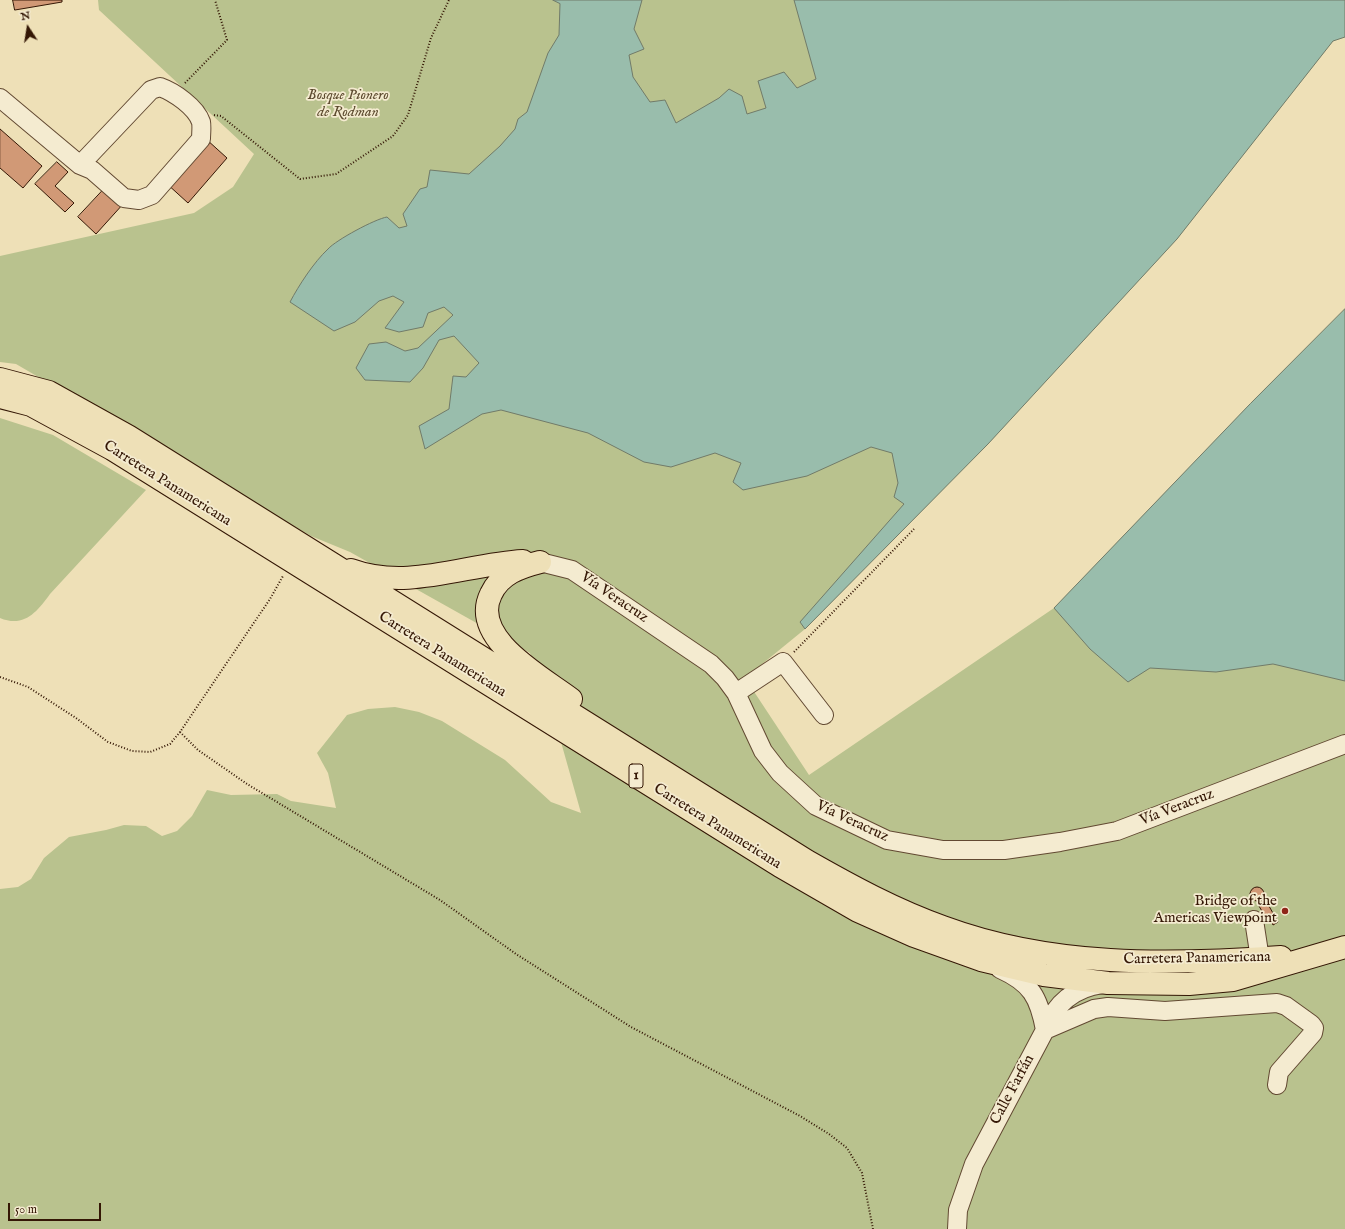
<!DOCTYPE html>
<html>
<head>
<meta charset="utf-8">
<style>
  body { margin:0 }
  #map { position:relative; width:1345px; height:1229px; overflow:hidden; background:#eee0b7; font-family:"IM FELL English",serif }
  canvas { display:block }
  .north { position:absolute; left:8px; top:8px; width:40px; height:40px; -webkit-text-stroke:3px #f4ebd0; paint-order:stroke; rotate:348deg; font-size:11px; font-weight:700; line-height:16px; text-align:center; color:#341705 }
  .north::after { content:''; display:block; margin:auto; width:14px; height:18px; background:#341705; clip-path:polygon(50% 0,100% 100%,50% 72%,0 100%) }
  .scale { position:absolute; left:8px; top:1203px; width:93px; height:18px; box-sizing:border-box; border:2px solid #341705; border-top:0; padding-left:5px; font-size:12px; line-height:14px; white-space:nowrap; color:#341705; -webkit-text-stroke:3px #f4ebd0; paint-order:stroke }
</style>
</head>
<body>
<div id="map">
<canvas width="1345" height="1229"></canvas>
<div class="north">N</div>
<div class="scale">50 m</div>
</div>
<script>
const g = document.querySelector('canvas').getContext('2d');
g.lineJoin = 'round';
function fill(path, color) { g.fillStyle = color; g.fill(path, 'evenodd'); }
function trace(path, color, width, dash) { g.strokeStyle = color; g.lineWidth = width; g.lineCap = dash ? 'butt' : 'round'; g.setLineDash(dash || []); g.stroke(path); }
function write(font, color, halo, rows, align = 'center') {
  g.font = font + ' "IM FELL English",serif'; g.lineWidth = 3.5; g.setLineDash([]); g.textBaseline = 'middle'; g.strokeStyle = halo; g.fillStyle = color; for (const [text, x, y, turn = 0] of rows) {
    g.save(); g.translate(x, y); g.rotate((+turn || 0) * Math.PI / 180); g.textAlign = isNaN(turn) ? turn : align; if (halo) g.strokeText(text, 0, 0); g.fillText(text, 0, 0); g.restore();
  }
}
fill(new Path2D(`
  M 98,0 L 1345,0 L 1345,37 L 1333,41 L 1177,239 L 988,444 L 805,629 L 745,678 L 809,775 L 1054,608 L 1250,404 L 1345,309 L 1345,1229 L 0,1229 L 0,889 L 18,887 L 31,879 L 44,858 L 69,837 L 106,830 L 124,825 L 146,826 L 162,836 L 177,831 L 192,816 L 207,790 L 231,795 L 277,794 L 291,801 L 336,808 L 328,773 L 317,753 L 347,715 L 368,709 L 395,707 L 419,712 L 442,721 L 505,760 L 551,802 L 581,813 L 561,742 L 530,653 L 350,552 L 311,536 L 16,364 L 0,362 L 0,256 L 194,213 L 233,187 L 254,154 L 99,10 Z
  M 0,418 L 53,435 L 146,490 L 50,594 C 37,612 24,628 0,618 Z`), '#b9c28e');
const water = new Path2D(`
  M 553,0 L 642,0 L 634,29 L 644,49 L 629,55 L 633,77 L 650,102 L 665,100 L 676,123 L 719,98 L 729,89 L 742,96 L 747,114 L 766,108 L 758,81 L 784,72 L 797,88 L 816,79 L 794,0 L 1345,0 L 1345,37 L 1333,41 L 1177,239 L 988,444 L 805,629 L 800,622 L 904,504 L 894,497 L 898,483 L 892,453 L 871,447 L 807,476 L 743,490 L 733,482 L 741,463 L 715,453 L 671,467 L 644,462 L 588,433 L 501,410 L 482,414 L 425,449 L 419,426 L 449,409 L 453,376 L 466,377 L 479,363 L 454,336 L 439,340 L 423,368 L 410,382 L 365,380 L 356,368 L 369,344 L 386,342 L 405,351 L 418,348 L 453,315 L 444,307 L 428,313 L 423,327 L 399,332 L 385,328 L 404,302 L 393,296 L 379,301 L 355,322 L 334,331 L 290,302 C 299,285 314,262 328,249 C 336,240 375,219 387,217 L 399,228 L 407,226 L 403,214 L 420,189 L 427,187 L 430,170 L 469,174 L 500,146 L 515,129 L 518,119 L 527,112 L 548,53 L 559,35 L 560,4 Z
  M 1345,309 L 1345,681 L 1273,664 L 1216,672 L 1150,668 L 1128,682 L 1090,649 L 1054,608 L 1250,404 Z`);
fill(water, '#99bdac');
trace(water, '#717b69', 1);
const building = new Path2D(`
  M 13,0 L 62,0 L 62,2 L 15,10 Z
  M 0,129 L 42,166 L 23,188 L 0,168 Z
  M 206,139 L 227,158 L 188,203 L 166,183 Z
  M 57,162 L 68,172 L 55,186 L 74,203 L 65,212 L 35,184 Z
  M 106,187 L 124,203 L 96,234 L 78,217 Z
  M1250 894a7 7 0 1 1 14 0a7 7 0 1 1-14 0Z
  M 1265,899 L 1278,922 L 1273,925 L 1270,919 L 1267,920 L 1259,906 L 1262,905 L 1260,902 Z`);
fill(building, '#d19976');
trace(building, '#341705', 1);
const minor = new Path2D(`
  M 0,98 L 80,165 L 92,170 L 124,198 L 139,200 L 152,195 L 201,139 C 201,134 202,127 201,122 C 196,107 174,92 160,87 L 151,90 L 80,165
  M 540,562 L 572,570 L 711,664 L 725,678 L 736,693 L 763,751 L 780,773 L 816,806 L 887,840 L 943,850 L 1004,850 L 1060,842 L 1117,831 L 1345,744
  M 736,693 L 783,662 L 824,715
  M 1254,920 L 1260,959
  M 1000,969 C 1031,983 1039,997 1045,1030
  M 1045,1030 L 1094,1009 L 1108,1007 L 1165,1011 L 1277,1003 L 1286,1006 L 1311,1024 L 1314,1028 L 1313,1033 L 1279,1072 L 1277,1085
  M 957,1229 L 958,1210 L 974,1164 L 1045,1030 C 1055,1004 1073,988 1102,984`);
const highway = new Path2D(`
  M 0,379 L 49,392 L 128,436 L 807,861 C 851,886 895,910 943,927 C 1051,967 1168,965 1281,957
  M 0,397 L 31,405 L 112,449 L 780,866 L 858,911 L 914,936 L 981,960 L 1044,975 L 1108,983 L 1189,984 L 1233,980 L 1345,947
  M 540,562 C 520,567 500,574 491,594 C 469,638 542,677 571,699
  M 351,570 C 408,591 466,564 523,561`);
trace(minor, '#624932', 20);
trace(highway, '#341705', 24);
trace(new Path2D(`
  M 185,83 L 227,40 L 215,0
  M 214,115 L 221,116 L 300,179 L 336,174 L 393,136 L 408,115 L 431,38 L 449,0
  M 794,652 L 914,529
  M 0,677 L 28,687 L 76,718 L 108,742 L 132,751 L 150,752 L 170,744 L 180,732 L 270,599 L 283,576
  M 180,732 L 198,750 L 247,784 L 440,900 L 516,954 L 631,1027 L 800,1116 L 829,1134 L 847,1148 L 862,1173 L 873,1229`), '#341705', 2, [1, 2]);
trace(minor, '#f4ebd0', 18);
trace(highway, '#eee0b7', 22);
for (const [x, y, r, color] of [
  [1285,911,4,"#8f2418"]
]) { const dot = new Path2D(); dot.arc(x, y, r, 0, 2 * Math.PI); g.fillStyle = color; g.fill(dot); trace(dot, '#f4ebd0', 1.5); }
for (const [x, y, w] of [
  [636,776,14]
]) { const box = new Path2D(); box.roundRect(x - w / 2, y - 12, w, 24, 3); g.fillStyle = '#f4ebd0'; g.fill(box); trace(box, '#341705', 1); }
write('bold 14px', '#341705', null, [
  ["1",636,776]
]);
write('italic 15px', '#5c4a2e', '#f4ebd0', [
  ["Bosque Pionero",348,96],
  ["de Rodman",348,113]
]);
write('15px', '#341705', '#f4ebd0', [
  ["Carretera Panamericana",167,484,32],
  ["Vía Veracruz",614,598,34],
  ["Carretera Panamericana",442,655,32],
  ["Vía Veracruz",1177,808,-21],
  ["Vía Veracruz",852,822,25],
  ["Carretera Panamericana",717,827,32],
  ["Carretera Panamericana",1197,959,-1],
  ["Calle Farfán",1013,1090,-62]
]);
write('15px', '#341705', '#f4ebd0', [
  ["Bridge of the",1277,902],
  ["Americas Viewpoint",1277,919]
], 'right');
</script>
</body>
</html>
